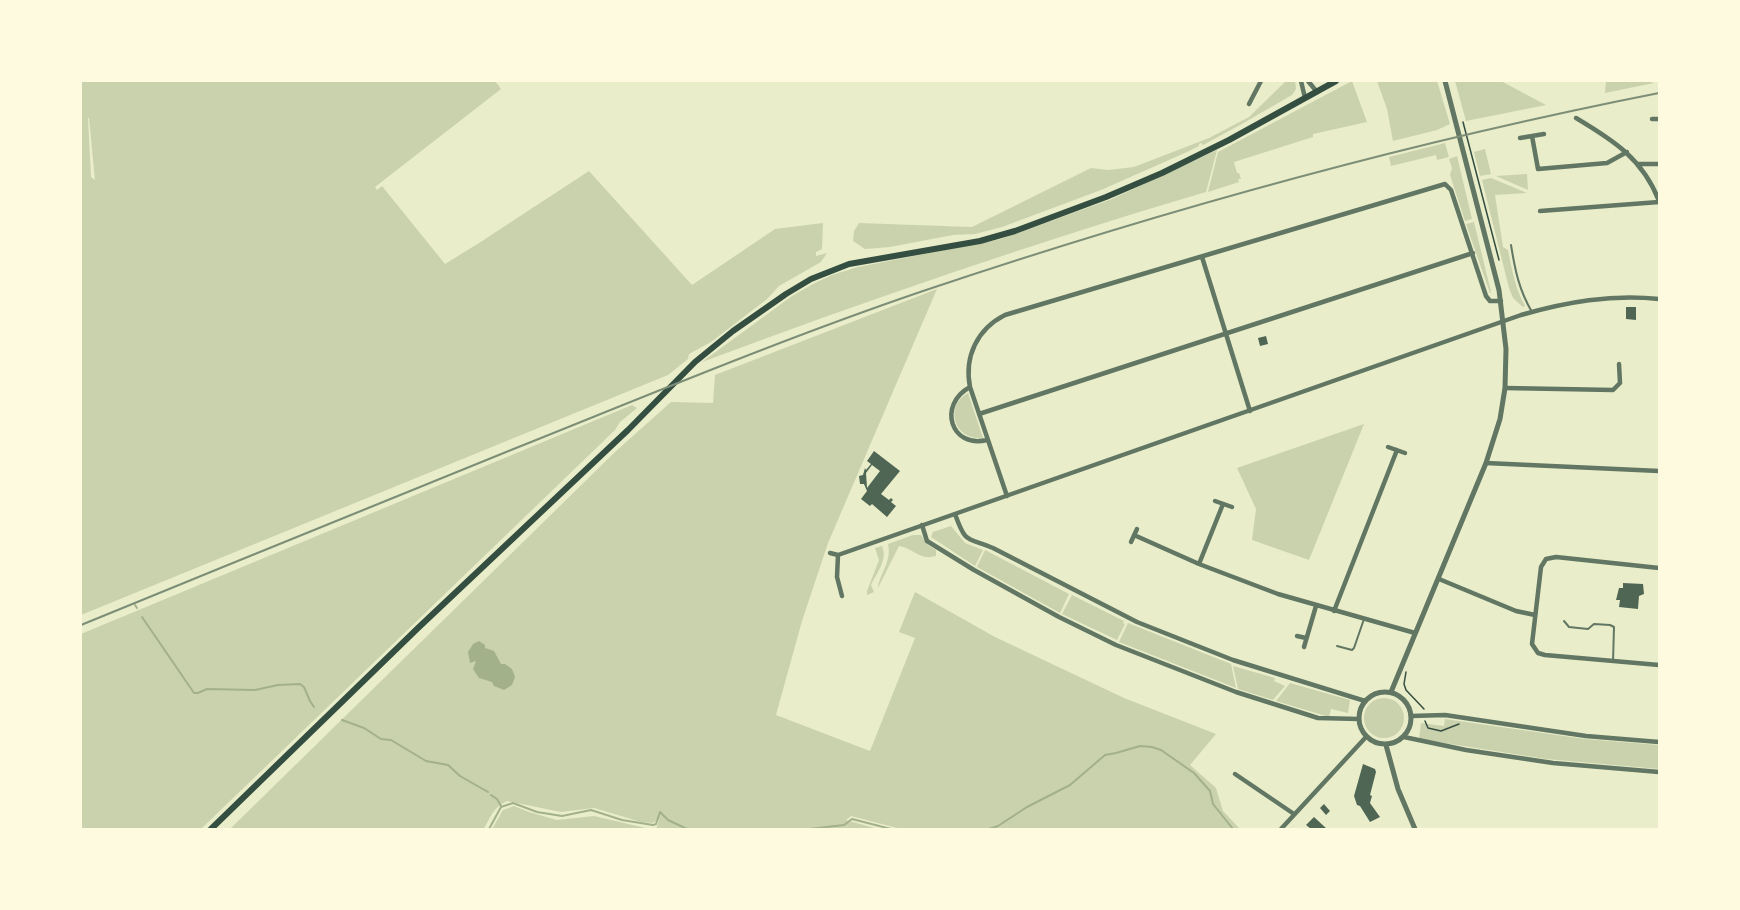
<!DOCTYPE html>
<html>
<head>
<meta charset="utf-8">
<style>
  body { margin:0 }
  #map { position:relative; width:1740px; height:910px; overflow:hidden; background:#e9edc9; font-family:Raleway,sans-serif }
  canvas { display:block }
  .frame { position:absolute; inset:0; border:82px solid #fefae0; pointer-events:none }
</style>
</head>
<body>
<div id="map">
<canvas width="1740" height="910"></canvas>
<div class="frame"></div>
</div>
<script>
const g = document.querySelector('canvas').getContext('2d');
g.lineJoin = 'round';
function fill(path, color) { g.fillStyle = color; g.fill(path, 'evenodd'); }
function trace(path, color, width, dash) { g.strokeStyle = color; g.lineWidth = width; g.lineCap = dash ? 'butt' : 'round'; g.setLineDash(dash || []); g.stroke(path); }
fill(new Path2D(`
  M 81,81 L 495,81 L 501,89 L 375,187 L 377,190 L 382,186 L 445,264 L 479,243 L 589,171 L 692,285 L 775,229 L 823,223 L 822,249 L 816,252 L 816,256 L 827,253 L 821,262 L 779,286 L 767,299 L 711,342 L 689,354 L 688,359 L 668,375 L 81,615 ZM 88,118 L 89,118 L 95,180 L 91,177 Z
  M 1286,81 L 1295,81 L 1296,89 L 1292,95 L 1240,125 L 1203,145 L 1201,143 L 1199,144 L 1199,146 L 1187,152 L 1101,190 L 1002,227 L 975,234 L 953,235 L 890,247 L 865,249 L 853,241 L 854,231 L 859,223 L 972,227 L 1091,168 L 1108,170 L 1134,167 L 1209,138 L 1249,117 Z
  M 1352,81 L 1367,122 L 1313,134 L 1313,137 L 1234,162 L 1237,173 L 1239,173 L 1241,179 L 1238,179 L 1239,182 L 1208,192 L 1218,152 Z
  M 1377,81 L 1437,81 L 1450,124 L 1437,130 L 1393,141 L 1387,109 Z
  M 1455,81 L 1501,81 L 1546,105 L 1466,121 Z
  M 1606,81 L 1648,81 L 1654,83 L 1605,93 Z
  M 1445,143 L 1449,157 L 1437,160 L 1436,155 L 1391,166 L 1389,157 Z
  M 1485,149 L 1491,174 L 1480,176 L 1474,152 Z
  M 1217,150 L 1206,192 C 1036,242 868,300 702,362 L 792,296 L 813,284 L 832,275 L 858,267 L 1001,239 L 1112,199 Z
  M 1457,156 L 1472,219 L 1465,221 L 1450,175 L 1452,168 L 1449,159 Z
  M 1527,174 L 1528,190 L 1496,176 Z
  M 1491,178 L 1527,193 L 1495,195 L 1503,247 L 1508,250 C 1512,270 1515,288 1525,306 L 1523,307 L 1513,298 L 1509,288 L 1482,180 Z
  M 1474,222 L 1491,292 L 1490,293 L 1466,224 Z
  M 937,289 L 828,543 L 802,621 L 776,715 L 870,751 L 915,638 L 899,632 L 915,592 L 995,637 L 1124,698 L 1216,734 L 1190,765 L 1216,788 L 1223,811 L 1240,829 L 901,829 L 851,816 L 846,820 L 878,829 L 656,829 L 659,820 L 652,823 L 641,822 L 594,808 L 561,812 L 507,801 C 494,807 490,817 484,829 L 230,829 L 615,452 L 671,402 L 713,403 L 715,375 Z
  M 968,393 L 983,438 C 955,441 943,407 968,393 Z
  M 632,405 L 637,408 L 620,422 L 615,430 L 201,829 L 81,829 L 81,634 Z
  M 1364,424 L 1309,560 L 1252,540 L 1256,509 L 1237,468 Z
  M 951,526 L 965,543 L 983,550 L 975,566 L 931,537 L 933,532 Z
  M 913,535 L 921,535 L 928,545 L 936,550 L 936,556 C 920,561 913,548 899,546 L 878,588 C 880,572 892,562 888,544 Z
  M 882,546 C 888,560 877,572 871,585 L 874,592 L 867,595 L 867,591 L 879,560 L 875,548 Z
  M 985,550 L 1069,594 L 1060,613 L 977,567 Z
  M 1072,595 L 1124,621 L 1123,623 L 1125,624 L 1117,640 L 1062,614 Z
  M 1128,623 L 1231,664 L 1236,688 L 1119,642 Z
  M 1233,666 L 1275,678 L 1274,681 L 1285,686 L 1273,700 L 1238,689 Z
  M 1290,683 L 1350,700 L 1348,713 L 1331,709 L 1329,717 L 1276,701 Z
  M1364 718a20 20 0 1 1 40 0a20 20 0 1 1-40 0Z
  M 1445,719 L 1585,739 L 1659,745 L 1659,769 L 1546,759 L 1419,739 L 1421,723 L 1444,726 Z
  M 514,806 L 529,812 L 557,820 L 594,816 L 650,829 L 492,829 L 503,810 Z`), '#cad2ad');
fill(new Path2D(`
  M 479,641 L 485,645 L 485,648 L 494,651 L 501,664 L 505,664 L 512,669 L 515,677 L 512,685 L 504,690 L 494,686 L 492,682 L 479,678 L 473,669 L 476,661 L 470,663 L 468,652 L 473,644 Z`), '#a3b18a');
trace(new Path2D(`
  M 135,605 L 137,608
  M 142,617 L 194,693 L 198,693 L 207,689 L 255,690 L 278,685 L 300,684 L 304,687 L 310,701 L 314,707
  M 342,720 L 364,728 L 381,739 L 391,740 L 426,761 L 448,765 L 460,776 L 488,792
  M 491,795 L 497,799 L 501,806
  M 489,829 L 501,807 L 513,803 L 537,812 L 562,816 L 591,810 L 622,820 L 653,825 L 656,824 L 660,812 L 668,820 L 687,829
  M 809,829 L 844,825 L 852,819 L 891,829
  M 989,829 L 998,826 L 1027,807 L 1070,785 L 1105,755 L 1116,753 L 1140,746 L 1152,747 L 1161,750 L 1194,773 L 1210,791 L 1213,804 L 1233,829`), '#a3b18a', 2);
fill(new Path2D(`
  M 1626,307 L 1636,307 L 1636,320 L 1626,319 Z
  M 1266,336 L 1268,344 L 1260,346 L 1258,338 Z
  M 874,451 L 900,471 L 881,494 L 889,500 L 891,498 L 893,500 L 891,502 L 896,506 L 887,517 L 872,504 L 870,506 L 861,499 L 867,491 L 864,484 L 860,484 L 859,476 L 863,475 L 865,468 L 866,470 L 871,464 L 867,461 ZM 872,465 L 880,471 L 867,488 L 866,473 Z
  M 1623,583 L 1643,584 L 1644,594 L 1639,596 L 1638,609 L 1619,607 L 1620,600 L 1616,600 L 1619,588 L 1623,588 Z
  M 1363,764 L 1375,769 L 1376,772 L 1370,795 L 1372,796 L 1370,803 L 1380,817 L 1370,822 L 1360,806 L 1357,805 L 1354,796 Z
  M 1324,804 L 1330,811 L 1326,815 L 1320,808 Z
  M 1314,817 L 1327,829 L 1311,829 L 1306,825 Z`), '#4f6655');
trace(new Path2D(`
  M 1463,122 L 1499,260
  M 1406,672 L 1404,684 L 1406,690 L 1424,709
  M 1425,721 L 1428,728 L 1441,731 L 1459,724`), '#344e41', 1.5);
trace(new Path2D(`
  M 1511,245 C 1515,270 1519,290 1532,312
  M 1564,621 L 1569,627 L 1588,629 L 1594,624 L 1610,625 L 1614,627 L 1613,662
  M 1337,646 L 1352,650 L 1354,648 L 1364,619`), '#617663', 2);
trace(new Path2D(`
  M 1301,81 L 1305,98
  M 1308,81 L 1317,92
  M 1249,104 L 1261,81
  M 1576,118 C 1613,140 1643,159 1659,201
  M 1652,119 L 1659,119
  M 1532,136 L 1538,169 L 1607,163 L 1627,152
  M 1520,138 L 1544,134
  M 1637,164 L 1659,164
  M 1540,211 L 1659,202
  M 1202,257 L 1250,411
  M 970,387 C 937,405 951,449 987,440
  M 1505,388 L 1613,390 L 1620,383 L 1619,364
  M 979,414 L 1473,253
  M 1388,447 L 1405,453
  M 1486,463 L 1659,471
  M 1007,496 L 970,387 C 964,357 977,329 1005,315 L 1445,184 L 1451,190 L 1486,296 L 1490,301 L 1501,301
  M 1215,501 L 1232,507
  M 955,514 C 966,545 967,537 993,548 L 1137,622 L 1233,660 L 1365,701
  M 922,525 L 927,541 L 974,570 L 1059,617 L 1116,645 L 1236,692 L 1318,718 L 1359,719
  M 1134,535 L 1199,564 L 1278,594 L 1415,633
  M 1131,542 L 1137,529
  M 830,553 L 838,555 L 1521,315 C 1566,302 1611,294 1659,299
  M 838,555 L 837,577 L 842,596
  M 1199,564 L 1223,504
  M 1659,568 L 1556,557 L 1546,559 L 1541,567 L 1532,644 L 1538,653 L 1545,655 L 1659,665
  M 1439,579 L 1516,611 L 1535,615
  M 1334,611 L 1397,450
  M 1297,636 L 1306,638
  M 1304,647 L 1316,606
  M 1411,716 L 1445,715 L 1586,736 L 1659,742
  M 1404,737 L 1466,750 L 1553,763 L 1659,772
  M 1235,774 L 1294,814
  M 1281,829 L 1366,737`), '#617663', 4.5);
trace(new Path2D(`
  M1359 718a26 26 0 1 1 52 0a26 26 0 1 1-52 0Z
  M 1391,692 L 1486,463 L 1500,419 L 1505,388 L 1506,349 L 1499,290 L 1445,81
  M 1386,745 L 1398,789 L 1415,829`), '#617663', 5);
trace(new Path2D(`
  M 211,829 L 418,628 L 628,430 L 695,362 L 733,331 L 786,294 L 811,279 L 849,264 L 980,241 L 1015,231 L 1106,197 L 1162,173 L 1229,140 L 1336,81`), '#344e41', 6);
trace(new Path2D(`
  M 81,625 C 226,566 371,506 516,448 C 651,394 785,338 923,291 C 1164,210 1410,142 1659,93`), '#7c8e77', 2);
</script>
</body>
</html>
